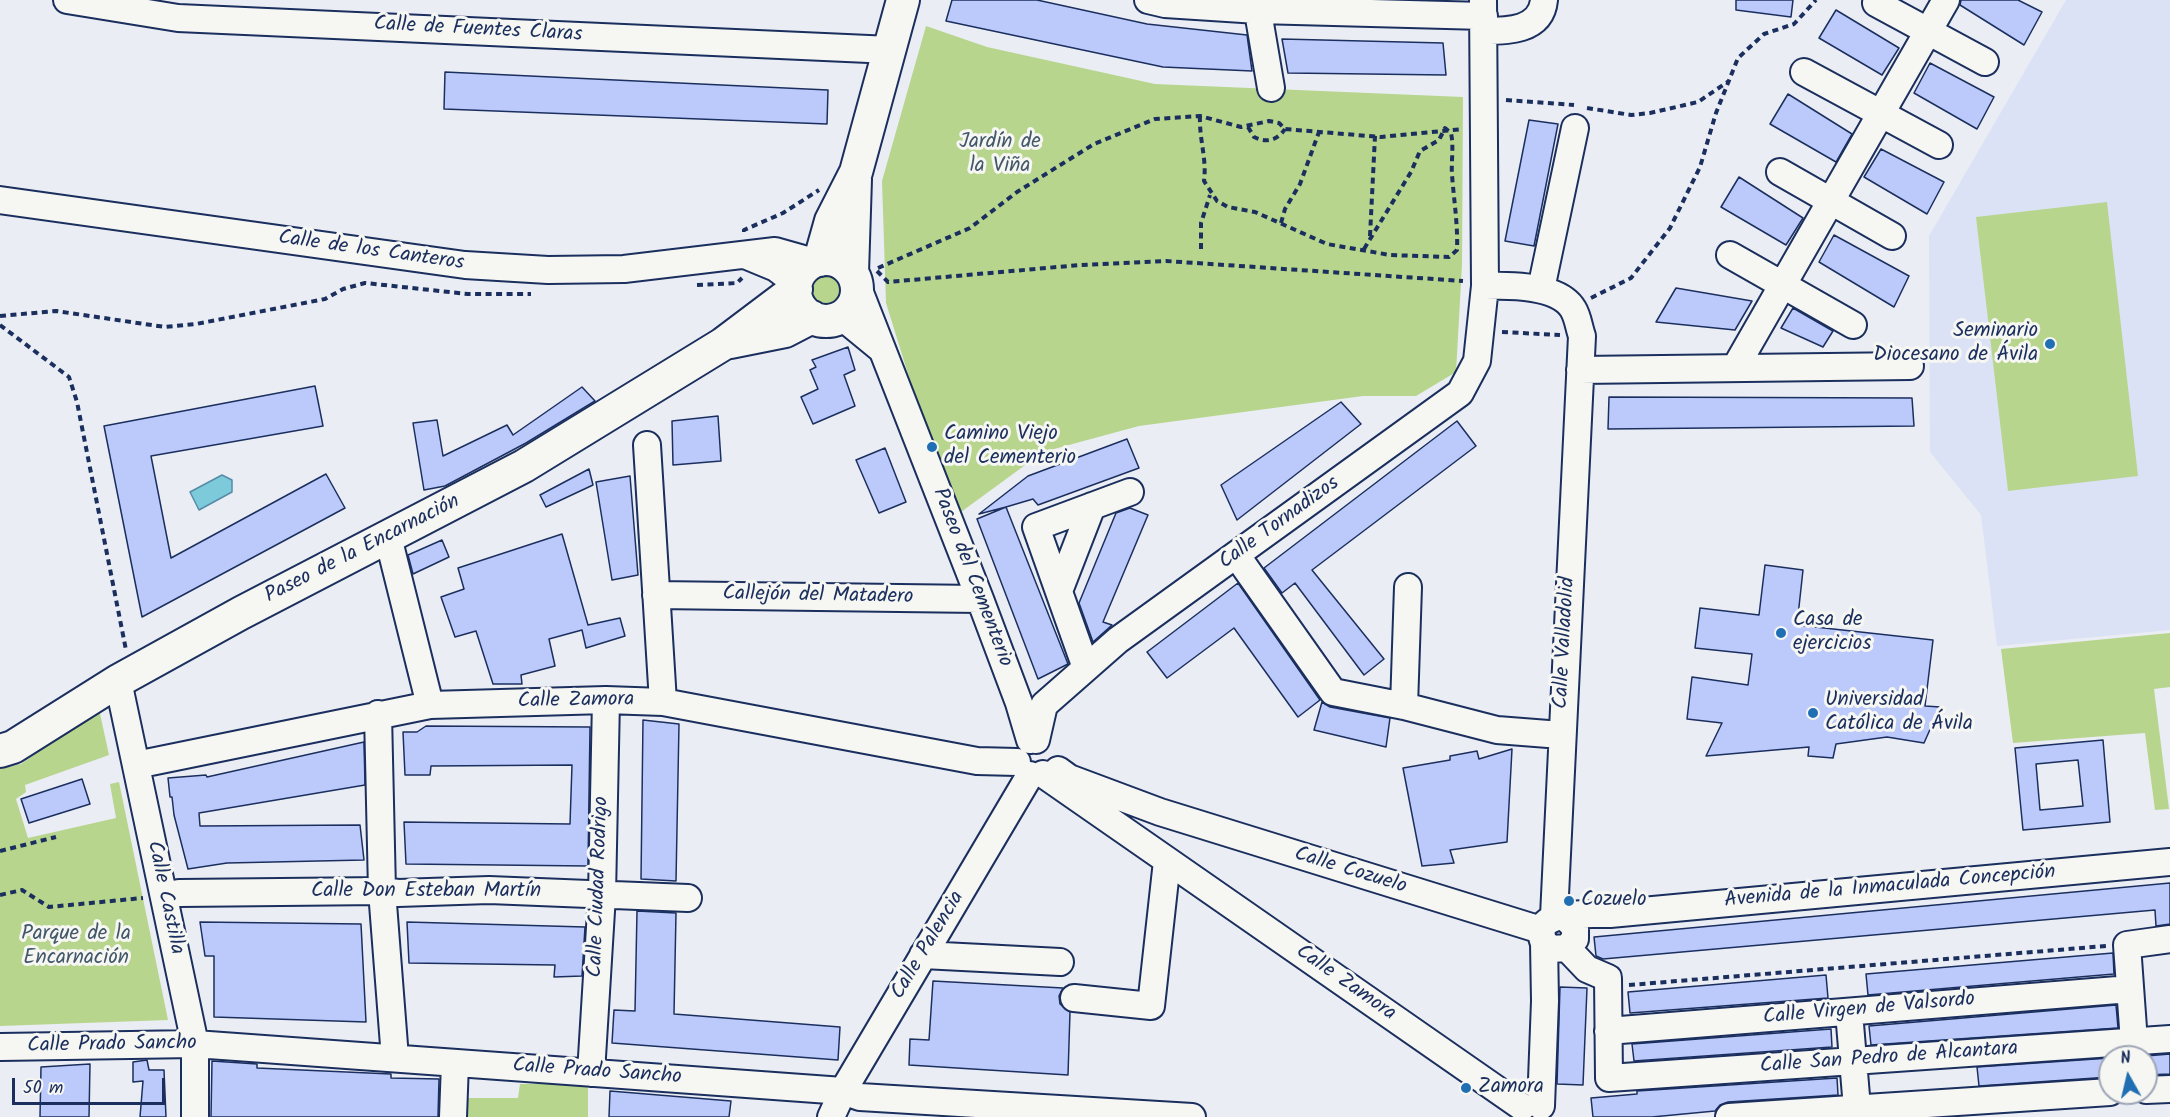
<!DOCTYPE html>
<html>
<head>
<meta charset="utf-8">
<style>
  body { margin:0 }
  #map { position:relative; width:2170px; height:1117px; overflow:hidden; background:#eaedf4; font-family:Kalam,sans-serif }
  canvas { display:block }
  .north { position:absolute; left:2098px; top:1045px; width:60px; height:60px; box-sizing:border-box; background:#f6f6f2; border:2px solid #9ea6b7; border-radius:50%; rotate:352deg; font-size:16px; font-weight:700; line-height:24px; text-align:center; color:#1b2f5e }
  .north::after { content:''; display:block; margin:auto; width:21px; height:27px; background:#1f6fb2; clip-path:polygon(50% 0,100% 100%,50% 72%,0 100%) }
  .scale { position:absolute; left:12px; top:1078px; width:153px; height:27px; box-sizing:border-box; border:3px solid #1b2f5e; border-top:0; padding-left:8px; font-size:18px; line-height:21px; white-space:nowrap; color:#1b2f5e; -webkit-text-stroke:4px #f6f6f2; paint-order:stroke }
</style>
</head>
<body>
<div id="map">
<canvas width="2170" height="1117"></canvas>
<div class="north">N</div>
<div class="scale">50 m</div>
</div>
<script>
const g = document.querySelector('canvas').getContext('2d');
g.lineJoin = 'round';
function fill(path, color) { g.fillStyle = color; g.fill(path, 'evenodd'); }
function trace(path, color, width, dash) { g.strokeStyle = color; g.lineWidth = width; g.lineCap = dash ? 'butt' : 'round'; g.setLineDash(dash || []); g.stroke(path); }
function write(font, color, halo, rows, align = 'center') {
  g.font = font + ' Kalam,sans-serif'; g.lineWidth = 6; g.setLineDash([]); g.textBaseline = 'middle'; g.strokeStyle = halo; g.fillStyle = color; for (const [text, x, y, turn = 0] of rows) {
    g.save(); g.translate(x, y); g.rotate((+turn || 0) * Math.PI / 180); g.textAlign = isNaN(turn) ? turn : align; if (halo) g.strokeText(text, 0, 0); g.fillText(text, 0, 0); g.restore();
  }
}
fill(new Path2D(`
  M 2066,0 L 2170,0 L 2170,630 L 1997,646 L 1981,515 L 1930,452 L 1929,236 Z`), '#dce2f6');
fill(new Path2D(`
  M 926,26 L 987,47 L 1155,84 L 1463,97 L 1462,265 L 1456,372 L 1416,396 L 1363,396 L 1139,426 L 1043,452 L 961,512 L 918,406 L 886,303 L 882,181 Z
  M 2107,202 L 2138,476 L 2008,491 L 1976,217 Z
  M809 289a17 17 0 1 1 34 0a17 17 0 1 1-34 0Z
  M 2170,633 L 2170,687 L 2154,689 L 2169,809 L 2155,810 L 2145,733 L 2013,743 L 2001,649 Z
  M 99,709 L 109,755 L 25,785 L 26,792 L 16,799 L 28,838 L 116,818 L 110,784 L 119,782 L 168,1020 L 0,1026 L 0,769 L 21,764 Z
  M 520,1084 L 588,1084 L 588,1117 L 454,1117 L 454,1098 L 518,1098 Z`), '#b7d58d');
const water = new Path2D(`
  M 222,475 L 232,480 L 232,492 L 199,510 L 190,492 Z`);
fill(water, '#7ccada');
trace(water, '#558ca8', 1.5);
const building = new Path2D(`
  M 952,0 L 1037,0 L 1147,24 L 1247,35 L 1252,71 L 1163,67 L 946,21 Z
  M 1736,0 L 1793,0 L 1791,17 L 1736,10 Z
  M 1961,0 L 2018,0 L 2042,12 L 2024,45 L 1960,5 Z
  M 1836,10 L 1899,48 L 1882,75 L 1819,38 Z
  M 1282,39 L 1443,43 L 1446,75 L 1288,73 Z
  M 1930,63 L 1994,97 L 1977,129 L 1914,93 Z
  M 445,72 L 828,90 L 827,124 L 444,109 Z
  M 1788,94 L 1852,134 L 1836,162 L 1770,124 Z
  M 1529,120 L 1558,124 L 1534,246 L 1505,241 Z
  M 1881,149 L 1944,182 L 1927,214 L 1864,177 Z
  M 1739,177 L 1803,218 L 1786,245 L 1721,207 Z
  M 1834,235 L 1909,276 L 1894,307 L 1819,262 Z
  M 1676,288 L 1752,301 L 1735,330 L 1656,322 Z
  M 1793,308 L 1833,331 L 1823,347 L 1781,328 Z
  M 848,347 L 855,370 L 844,375 L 855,406 L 813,424 L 801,397 L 818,389 L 810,370 L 816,367 L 812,360 Z
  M 315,386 L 323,426 L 151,456 L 171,558 L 326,474 L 345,508 L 142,617 L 104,426 Z
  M 582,387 L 595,401 L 526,443 L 445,486 L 424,490 L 413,423 L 437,420 L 443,456 L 507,425 L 513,435 Z
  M 1609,397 L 1912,398 L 1914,426 L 1608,429 Z
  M 1341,402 L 1361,424 L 1237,520 L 1221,485 Z
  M 718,416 L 721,461 L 673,465 L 672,421 Z
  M 1457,421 L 1476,446 L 1312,570 L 1384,659 L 1364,675 L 1295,583 L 1282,593 L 1264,568 Z
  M 1127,439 L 1139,468 L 1038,505 L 1033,499 L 1006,507 L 1068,664 L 1038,679 L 977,519 L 1006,507 L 979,514 L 1028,476 Z
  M 885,448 L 906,502 L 879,513 L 856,460 Z
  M 589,469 L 593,485 L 546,507 L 540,495 Z
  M 630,476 L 638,575 L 612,580 L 596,482 Z
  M 1130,508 L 1148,515 L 1103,622 L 1112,625 L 1093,642 L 1079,603 L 1116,513 Z
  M 562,534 L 588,625 L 620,618 L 625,636 L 586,648 L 582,630 L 549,639 L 555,666 L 521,675 L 522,684 L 493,684 L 476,631 L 455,637 L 441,597 L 464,589 L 458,568 Z
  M 442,540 L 449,557 L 413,574 L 408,555 Z
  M 1765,565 L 1803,570 L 1797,625 L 1933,640 L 1925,706 L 1940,707 L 1924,743 L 1887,737 L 1836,744 L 1833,758 L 1808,756 L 1809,747 L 1706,756 L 1722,723 L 1687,719 L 1692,677 L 1748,685 L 1752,654 L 1695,648 L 1700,608 L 1759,615 Z
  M 1238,583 L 1320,700 L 1298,717 L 1234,628 L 1167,678 L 1147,652 Z
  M 1322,702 L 1330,707 L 1390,718 L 1386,747 L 1314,730 Z
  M 643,720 L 679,724 L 676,881 L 641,879 Z
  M 426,726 L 590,727 L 588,866 L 406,864 L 404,822 L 570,824 L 572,765 L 431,766 L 430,775 L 405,775 L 403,732 L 417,732 Z
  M 2103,740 L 2110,822 L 2023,830 L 2015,748 ZM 2078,760 L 2083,806 L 2040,810 L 2036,764 Z
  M 364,742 L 365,785 L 199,813 L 200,826 L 360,825 L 364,860 L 227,863 L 188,869 L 174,815 L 172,797 L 170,797 L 168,778 L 206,775 L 207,777 Z
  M 1512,749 L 1507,842 L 1450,850 L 1454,863 L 1422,866 L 1403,768 L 1450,760 L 1450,756 L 1477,751 L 1479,759 Z
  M 82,779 L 90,804 L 29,823 L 21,799 Z
  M 2170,883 L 2170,924 L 2156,926 L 2155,910 L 1603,959 L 1596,956 L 1594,937 Z
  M 637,911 L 676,913 L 674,1014 L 840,1027 L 838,1060 L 612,1043 L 614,1010 L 635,1011 Z
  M 200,922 L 361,924 L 366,1022 L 214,1017 L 214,956 L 205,956 Z
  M 407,922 L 585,927 L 582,976 L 554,977 L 555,965 L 409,963 Z
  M 2113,953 L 2114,974 L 1868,995 L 1866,974 Z
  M 1826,975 L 1828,998 L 1630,1013 L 1628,992 Z
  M 933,981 L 1063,988 L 1059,996 L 1060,1004 L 1070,1012 L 1068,1075 L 909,1065 L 910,1039 L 929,1040 Z
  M 1560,987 L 1587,988 L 1583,1085 L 1557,1084 Z
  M 2116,1005 L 2118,1028 L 1871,1045 L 1869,1026 Z
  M 1831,1029 L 1832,1047 L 1634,1061 L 1632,1044 Z
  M 2170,1054 L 2170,1074 L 2146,1075 L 2146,1056 Z
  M 2110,1058 L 2110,1077 L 1979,1086 L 1977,1067 Z
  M 147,1060 L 149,1070 L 164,1070 L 166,1117 L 140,1117 L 143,1081 L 133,1082 L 133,1062 Z
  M 212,1061 L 257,1064 L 257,1068 L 391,1074 L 391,1078 L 439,1079 L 438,1117 L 211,1117 Z
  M 90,1064 L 89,1117 L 40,1117 L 41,1067 Z
  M 1837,1078 L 1838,1095 L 1728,1102 L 1720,1105 L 1715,1111 L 1652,1117 L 1593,1117 L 1591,1098 L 1637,1094 L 1637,1091 Z
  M 610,1091 L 731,1101 L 729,1117 L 609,1117 Z`);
fill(building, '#bccafb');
trace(building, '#1b2f5e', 1.5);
const minor = new Path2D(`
  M 67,0 L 178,18 L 891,50
  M 1148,0 L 1165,4 L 1258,10 L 1484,16
  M 1256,0 L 1271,88
  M 1876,3 L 1985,62
  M 1484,31 C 1507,31 1541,31 1544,0
  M 1804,72 L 1939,145
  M 1780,172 L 1892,236
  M 0,200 L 465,265 L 548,270 L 624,269 L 775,251 L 814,262
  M 1730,255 L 1853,325
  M 747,256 L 776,268 L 796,283
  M 857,285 L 980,599 L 1019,703 L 1030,740
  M 1485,286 C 1510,285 1559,285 1573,309 C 1578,317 1579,328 1582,336 L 1554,916
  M 1541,289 L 1575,128
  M 842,317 L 881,349
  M 1735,368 L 1946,0
  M 1580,370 L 1910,366
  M 647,445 L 663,702
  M 388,537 L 430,705
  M 1237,556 L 1333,692 L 1404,706 L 1497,730 L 1561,735
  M 1059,591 L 1092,506
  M 656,595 L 980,599
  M 1086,668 L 1036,527 L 1130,492
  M 118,681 L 195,1044 L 195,1117
  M 1404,706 L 1408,587
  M 378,714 L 382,891 L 395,1058
  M 1036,740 L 1044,705 L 1118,640 L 1460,393 L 1477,361 L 1485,286 L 1483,0
  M 136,765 L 430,705 L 606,700 L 663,702 L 977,761 L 1017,762
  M 1058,770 L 1069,778 L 1160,812 L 1541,930
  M 1043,774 L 1522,1107
  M 164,896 L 179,893 L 382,891 L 398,893 L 489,890 L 688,898
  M 1565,917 L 1575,927 L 1575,939 L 1567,948 L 1552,949 L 1544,943 C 1529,908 1589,915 1610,914 L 2170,862
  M 1567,948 L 1587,969 L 1608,978 L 1609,1078 L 2170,1039
  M 923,955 L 1060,962
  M 1074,998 L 1151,1006 L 1167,861
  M 1849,1012 L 1857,1108
  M 1608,1031 L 2130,989
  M 2134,1042 L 2127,945 L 2170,939
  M 0,1047 L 195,1044 L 843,1091 L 860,1097 L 1192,1117
  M 591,1073 L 602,895 L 606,700
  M 2146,1090 L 2170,1089
  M 1541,1106 L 1545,1001 L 1544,943
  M 453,1117 L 455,1063
  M 831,1117 L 843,1091 L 1030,775
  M 1729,1117 L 2110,1092`);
const major = new Path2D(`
  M795 290a31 31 0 1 1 62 0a31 31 0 1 1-62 0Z
  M 820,260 L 831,221 L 856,172 L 903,0
  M 852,273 L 855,179
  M 730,342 L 785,331 L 812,317
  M 0,751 L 13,747 L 118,681 L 241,613 L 524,466 L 723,344 L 796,289`);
trace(minor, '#1b2f5e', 30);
trace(major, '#1b2f5e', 36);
trace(new Path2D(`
  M 1506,100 L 1574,105
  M 1587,108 L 1631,115 L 1650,113 L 1698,102 L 1729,81
  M 1200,116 C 1199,139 1207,159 1204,181 L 1217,201 L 1228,207 L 1255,212 L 1327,244 L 1390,255 L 1449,257 L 1457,250 C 1458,225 1454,201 1452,175 C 1451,161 1454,147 1451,133 L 1445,128 L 1439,140 L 1420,151 L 1411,172 L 1364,249
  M 1248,127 L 1254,137 C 1266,143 1277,141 1285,129
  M 1281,223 L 1285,209 L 1300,184 L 1319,132
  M 744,232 L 744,230 L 783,213 L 819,190
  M 1370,236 L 1375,136
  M 1201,249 L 1201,223 L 1210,195
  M 878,268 L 970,228 L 1017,192 L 1094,144 L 1155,119 L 1200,116 L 1241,127 L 1269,121 L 1279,123 L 1285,129 L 1381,137 L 1463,129
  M 877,271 L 888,282 L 1080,265 L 1166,261 L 1463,281
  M 697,285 L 737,283 L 742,278
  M 1591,298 L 1631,278 L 1670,228 L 1700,167 L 1716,113 L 1738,58 L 1764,34 L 1794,24 L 1816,0
  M 0,316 L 56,311 L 165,327 L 196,324 L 325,299 L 343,289 L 365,283 L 468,294 L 531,294
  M 0,325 L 69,377 L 77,402 L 126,650
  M 1502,332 L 1560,335
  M 0,851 L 56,837
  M 0,895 L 22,890 L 49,907 L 143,898
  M 1629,985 L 2106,946`), '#1b2f5e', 4, [6, 4.5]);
trace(minor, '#f6f6f2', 26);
trace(major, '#f6f6f2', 32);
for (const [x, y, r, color] of [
  [2050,344,6,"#1f6fb2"],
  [932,447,6,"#1f6fb2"],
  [1781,633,6,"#1f6fb2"],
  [1813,713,6,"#1f6fb2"],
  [1569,901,6,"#1f6fb2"],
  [1466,1088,6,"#1f6fb2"]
]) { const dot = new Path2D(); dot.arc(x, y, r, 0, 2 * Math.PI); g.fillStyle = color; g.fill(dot); trace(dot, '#f6f6f2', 2); }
write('21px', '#1b2f5e', '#f6f6f2', [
  ["Calle de Fuentes Claras",478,31,3],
  ["Calle de los Canteros",371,252,8],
  ["Calle Tornadizos",1280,524,-36],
  ["Paseo de la Encarnación",363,550,-27],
  ["Paseo del Cementerio",971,578,69],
  ["Callejón del Matadero",818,597,1],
  ["Calle Valladolid",1566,643,-87],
  ["Calle Zamora",576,702,-1],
  ["Calle Cozuelo",1350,872,17],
  ["Calle Ciudad Rodrigo",600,887,-88],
  ["Avenida de la Inmaculada Concepción",1890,888,-5],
  ["Calle Don Esteban Martín",426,892],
  ["Calle Castilla",164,898,78],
  ["Calle Palencia",929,946,-59],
  ["Calle Zamora",1345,984,35],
  ["Calle Virgen de Valsordo",1869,1010,-5],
  ["Calle Prado Sancho",112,1046,-1],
  ["Calle San Pedro de Alcantara",1889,1059,-4],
  ["Calle Prado Sancho",597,1073,4]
]);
write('21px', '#42586a', '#f6f6f2', [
  ["Jardín de",1000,143],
  ["la Viña",1000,167],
  ["Parque de la",76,935],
  ["Encarnación",76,959]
]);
write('21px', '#1b2f5e', '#f6f6f2', [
  ["Seminario",2038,332,"right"],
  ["Diocesano de Ávila",2038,356,"right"],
  ["Camino Viejo",944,435],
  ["del Cementerio",944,459],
  ["Casa de",1793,621],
  ["ejercicios",1793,645],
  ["Universidad",1825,701],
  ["Católica de Ávila",1825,725],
  ["Cozuelo",1581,901],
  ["Zamora",1478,1088]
], 'left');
</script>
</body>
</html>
